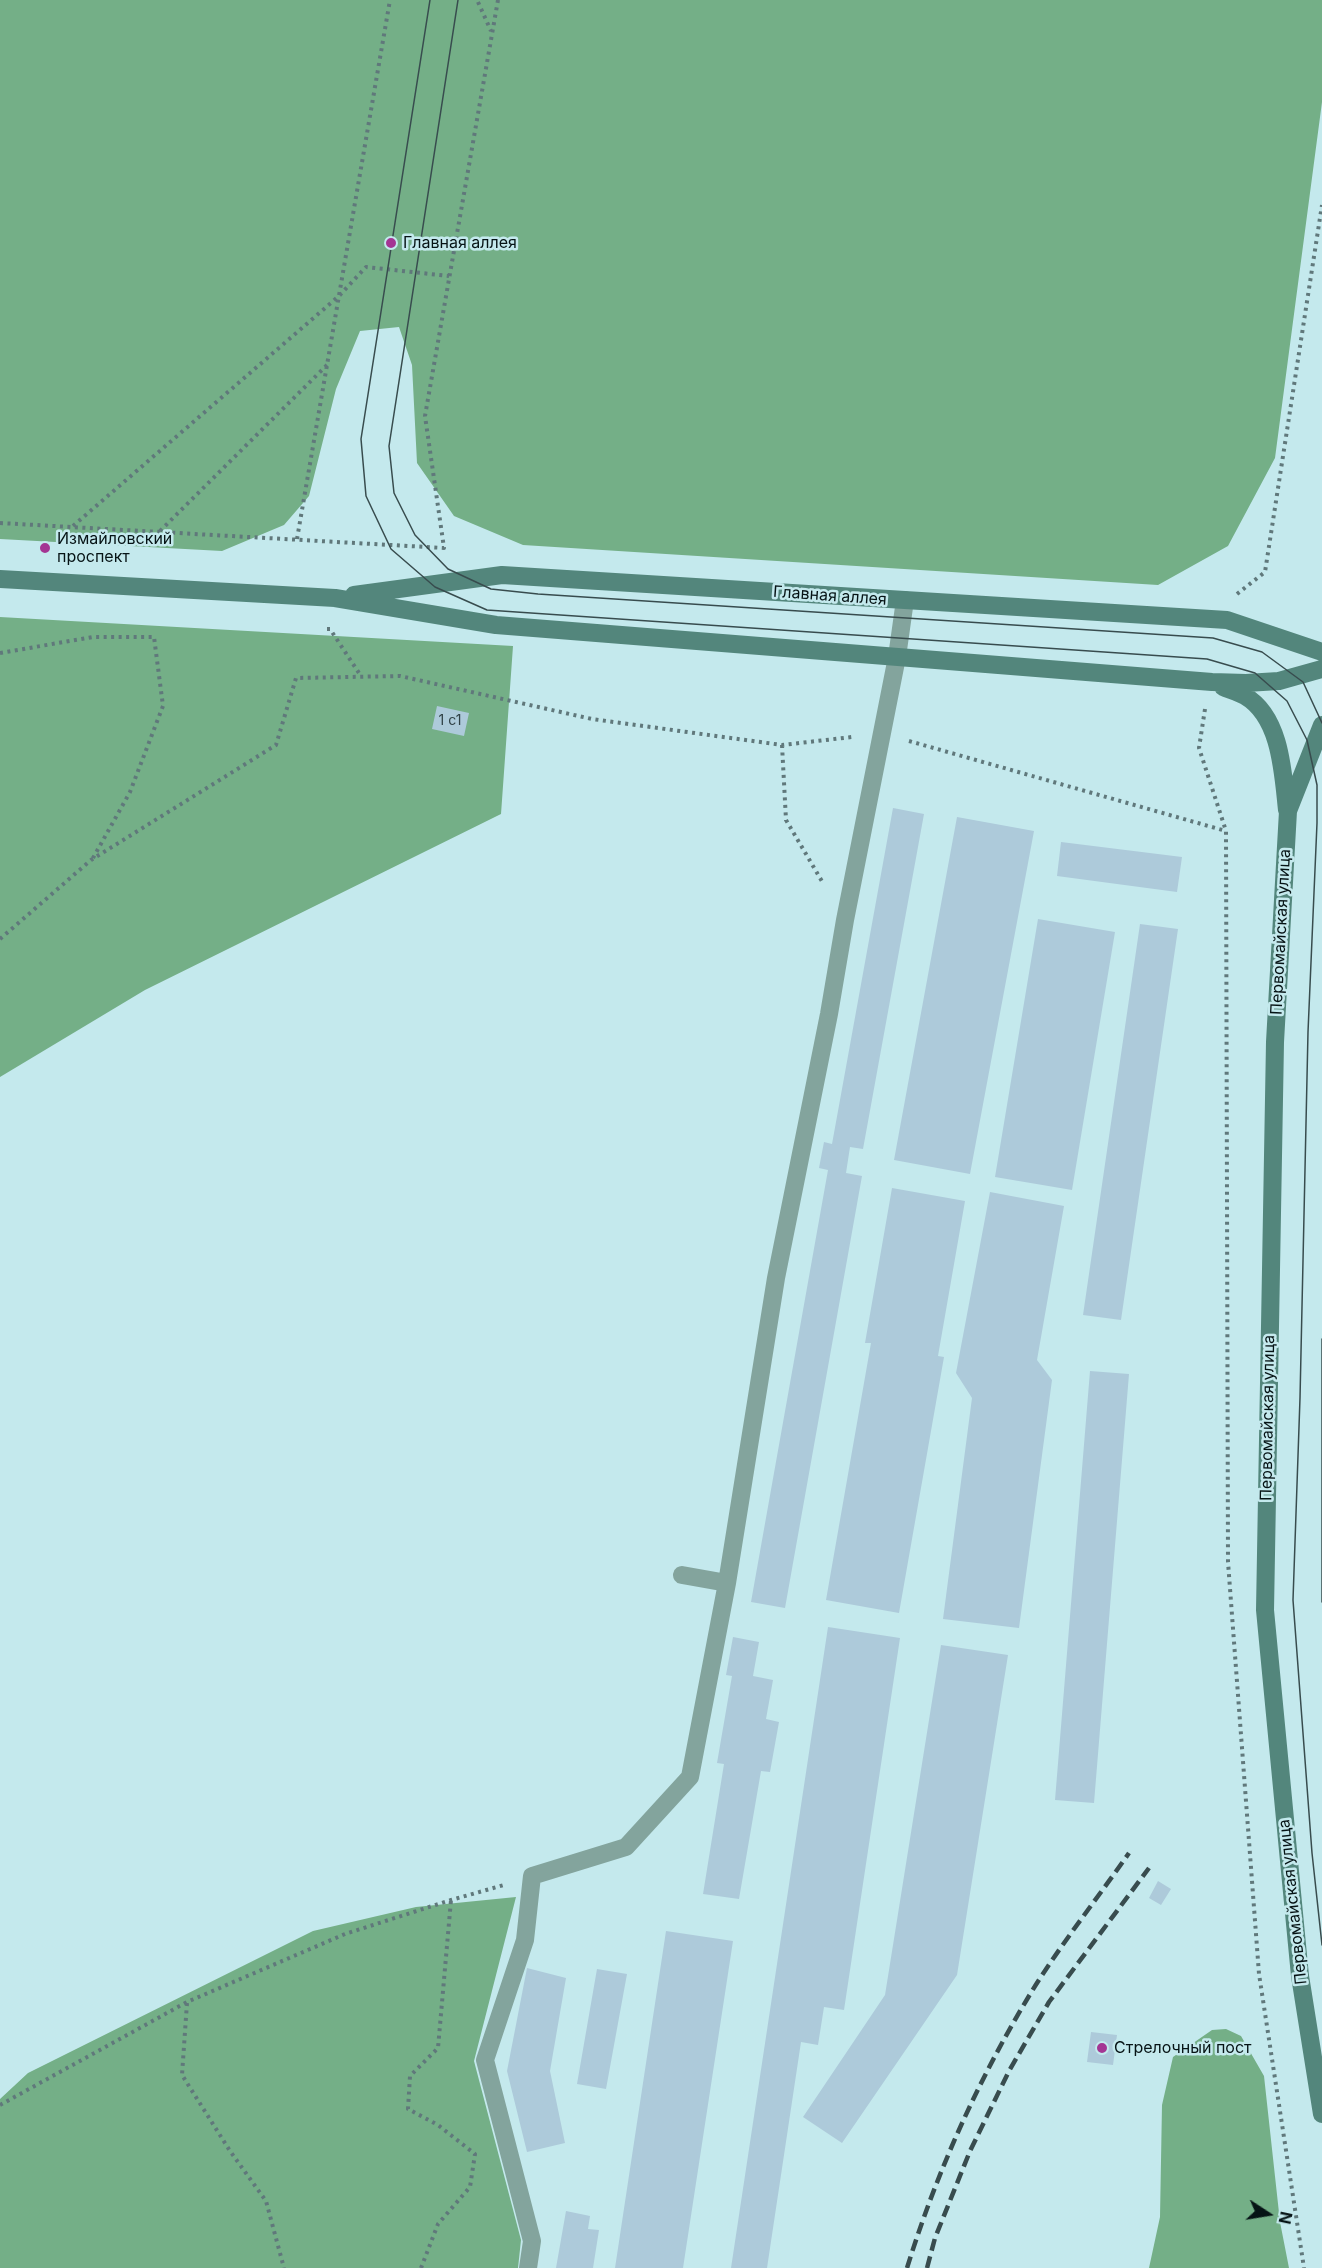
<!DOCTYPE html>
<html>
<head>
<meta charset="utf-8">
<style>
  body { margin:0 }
  #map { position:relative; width:1322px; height:2268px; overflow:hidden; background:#c4e9ed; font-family:Inter,sans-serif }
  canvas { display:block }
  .north { position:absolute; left:1238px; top:2184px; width:60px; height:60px; -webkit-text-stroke:4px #c4e9ed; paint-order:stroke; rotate:102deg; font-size:16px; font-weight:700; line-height:24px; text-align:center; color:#061315 }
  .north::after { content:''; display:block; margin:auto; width:21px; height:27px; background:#061315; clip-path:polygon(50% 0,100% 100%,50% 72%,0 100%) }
</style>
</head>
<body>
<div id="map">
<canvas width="1322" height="2268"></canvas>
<div class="north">N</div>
</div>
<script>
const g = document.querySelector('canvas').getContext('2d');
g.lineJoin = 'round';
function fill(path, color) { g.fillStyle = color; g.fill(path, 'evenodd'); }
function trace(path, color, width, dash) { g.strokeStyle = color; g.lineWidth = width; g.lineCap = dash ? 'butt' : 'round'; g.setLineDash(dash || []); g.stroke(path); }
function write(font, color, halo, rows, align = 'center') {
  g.font = font + ' Inter,sans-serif'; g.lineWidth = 5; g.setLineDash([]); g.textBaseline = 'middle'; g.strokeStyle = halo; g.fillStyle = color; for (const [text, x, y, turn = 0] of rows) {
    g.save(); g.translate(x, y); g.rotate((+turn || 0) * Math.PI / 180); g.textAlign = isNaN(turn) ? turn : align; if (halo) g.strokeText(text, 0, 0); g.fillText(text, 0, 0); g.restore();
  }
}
fill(new Path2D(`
  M 0,0 L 1322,0 L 1322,102 L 1275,458 L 1228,546 L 1158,585 L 523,545 L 454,516 L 417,463 L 412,365 L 399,327 L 360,331 L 336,389 L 309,496 L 284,525 L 222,551 L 0,539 Z
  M 0,617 L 513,646 L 501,814 L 145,990 L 0,1077 Z
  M 516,1897 L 474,2061 L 521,2240 L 518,2268 L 0,2268 L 0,2099 L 28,2073 L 313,1931 L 416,1907 Z
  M 1226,2029 L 1241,2036 L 1264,2076 L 1280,2222 L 1289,2268 L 1149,2268 L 1160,2217 L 1162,2105 L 1173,2057 L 1212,2030 Z`), '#74af87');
fill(new Path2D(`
  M 437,706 L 469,713 L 464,736 L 432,729 Z
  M 893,808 L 924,814 L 863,1149 L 850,1147 L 846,1173 L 862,1176 L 785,1608 L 751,1602 L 828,1170 L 819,1168 L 824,1142 L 832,1144 Z
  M 957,817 L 1034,831 L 970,1174 L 894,1160 Z
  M 1061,842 L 1182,857 L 1177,892 L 1057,876 Z
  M 1038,919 L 1115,932 L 1072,1190 L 995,1177 Z
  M 1140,924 L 1178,929 L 1121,1320 L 1083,1315 Z
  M 892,1188 L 965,1201 L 938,1356 L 944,1357 L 899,1613 L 826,1600 L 871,1343 L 865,1343 Z
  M 990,1192 L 1064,1206 L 1037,1360 L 1052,1380 L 1019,1628 L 943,1619 L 972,1398 L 956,1373 Z
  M 1090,1371 L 1129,1374 L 1094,1803 L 1055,1800 Z
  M 828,1627 L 900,1638 L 844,2010 L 824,2007 L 818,2045 L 801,2042 L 767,2268 L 731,2268 Z
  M 733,1637 L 759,1642 L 753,1676 L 773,1680 L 766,1719 L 779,1722 L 770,1772 L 761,1771 L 739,1899 L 703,1894 L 724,1764 L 717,1763 L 732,1676 L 726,1675 Z
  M 941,1645 L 1008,1655 L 957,1975 L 842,2143 L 803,2117 L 885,1995 Z
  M 1158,1881 L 1171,1889 L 1161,1905 L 1149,1898 Z
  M 666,1931 L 733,1941 L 683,2268 L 615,2268 Z
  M 527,1968 L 566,1978 L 550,2071 L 565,2143 L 527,2152 L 507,2071 Z
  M 597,1969 L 627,1974 L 606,2089 L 577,2084 Z
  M 1091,2032 L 1117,2035 L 1113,2065 L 1087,2062 Z
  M 566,2211 L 590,2216 L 588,2229 L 599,2230 L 593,2268 L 556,2268 Z`), '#adcada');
trace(new Path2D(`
  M 478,2 L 491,31
  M 0,523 L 444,548 L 425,416 L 498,0
  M 73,526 L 339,296 L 366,267 L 449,276
  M 160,531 L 327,365
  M 297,539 L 390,0
  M 1237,594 L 1265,572 L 1322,205
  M 327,629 L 330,629 L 361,676
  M 0,653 L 93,637 L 154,637 L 163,706 L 130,792 L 93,858
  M 1205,709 L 1199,748 L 1226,831 L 1228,1562 L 1259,1974 L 1304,2268
  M 909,741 L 1226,831
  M 782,745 L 786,820 L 823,883
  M 0,939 L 91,860 L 276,745 L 296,678 L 400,676 L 592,719 L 782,745 L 852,737
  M 187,2003 L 182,2075 L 230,2151 L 266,2201 L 284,2268
  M 0,2105 L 187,2002 L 345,1934 L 451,1900 L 504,1885
  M 421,2268 L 438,2224 L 470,2187 L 475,2154 L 438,2125 L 408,2109 L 410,2076 L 438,2048 L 451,1900`), '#60787b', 4, [3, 4.5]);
trace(new Path2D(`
  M 682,1575 L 727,1583
  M 528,2268 L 532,2241 L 485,2060 L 525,1940 L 532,1876 L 626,1847 L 690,1777 L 727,1583 L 776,1278 L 829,1014 L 845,920 L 897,657 L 905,600`), '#83a49d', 18);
trace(new Path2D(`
  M 0,579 L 335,598 L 496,625 L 1212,682 L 1246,683 L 1279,681 L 1322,669
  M 354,595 L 502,575 L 1227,620 L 1322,652
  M 1223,687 C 1230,690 1238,692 1245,696 C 1281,717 1283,773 1287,810
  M 1322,725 L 1288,811 L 1275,1042 L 1265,1610 L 1300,1976 L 1322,2114`), '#53867c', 18);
trace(new Path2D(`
  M 430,0 L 361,439 L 366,496 L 391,549 L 435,587 L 487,610 L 1207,659 L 1255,673 L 1287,701 L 1307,740 L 1317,785 L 1317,823 L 1308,1032 L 1300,1398 L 1293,1600 L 1312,1853 L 1322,1945
  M 458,0 L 389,446 L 394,493 L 415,535 L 448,569 L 491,589 L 538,594 L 1213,638 L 1262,652 L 1303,682 L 1322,723
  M 1322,1339 L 1322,1602`), '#384c4e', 1.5);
trace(new Path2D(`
  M 907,2268 C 937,2171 979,2078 1032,1991 C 1061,1944 1097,1899 1129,1853
  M 927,2268 L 935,2238 L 970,2151 L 1009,2071 L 1049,2002 L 1149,1868`), '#384c4e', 4.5, [12, 6]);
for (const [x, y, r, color] of [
  [391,243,6,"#a43593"],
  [45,548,6,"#a43593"],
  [1102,2048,6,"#a43593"]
]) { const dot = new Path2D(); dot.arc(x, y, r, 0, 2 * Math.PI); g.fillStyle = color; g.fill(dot); trace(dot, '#c4e9ed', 2); }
write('14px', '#304146', null, [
  ["1 с1",450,721]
]);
write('16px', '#061315', '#c4e9ed', [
  ["Главная аллея",403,243],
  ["Измайловский",57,539],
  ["проспект",57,557],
  ["Стрелочный пост",1114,2048]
], 'left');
write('16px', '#061315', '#c4e9ed', [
  ["Главная аллея",830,596,4],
  ["Первомайская улица",1281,932,-87],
  ["Первомайская улица",1268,1418,-89],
  ["Первомайская улица",1293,1902,-96]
]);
</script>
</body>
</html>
